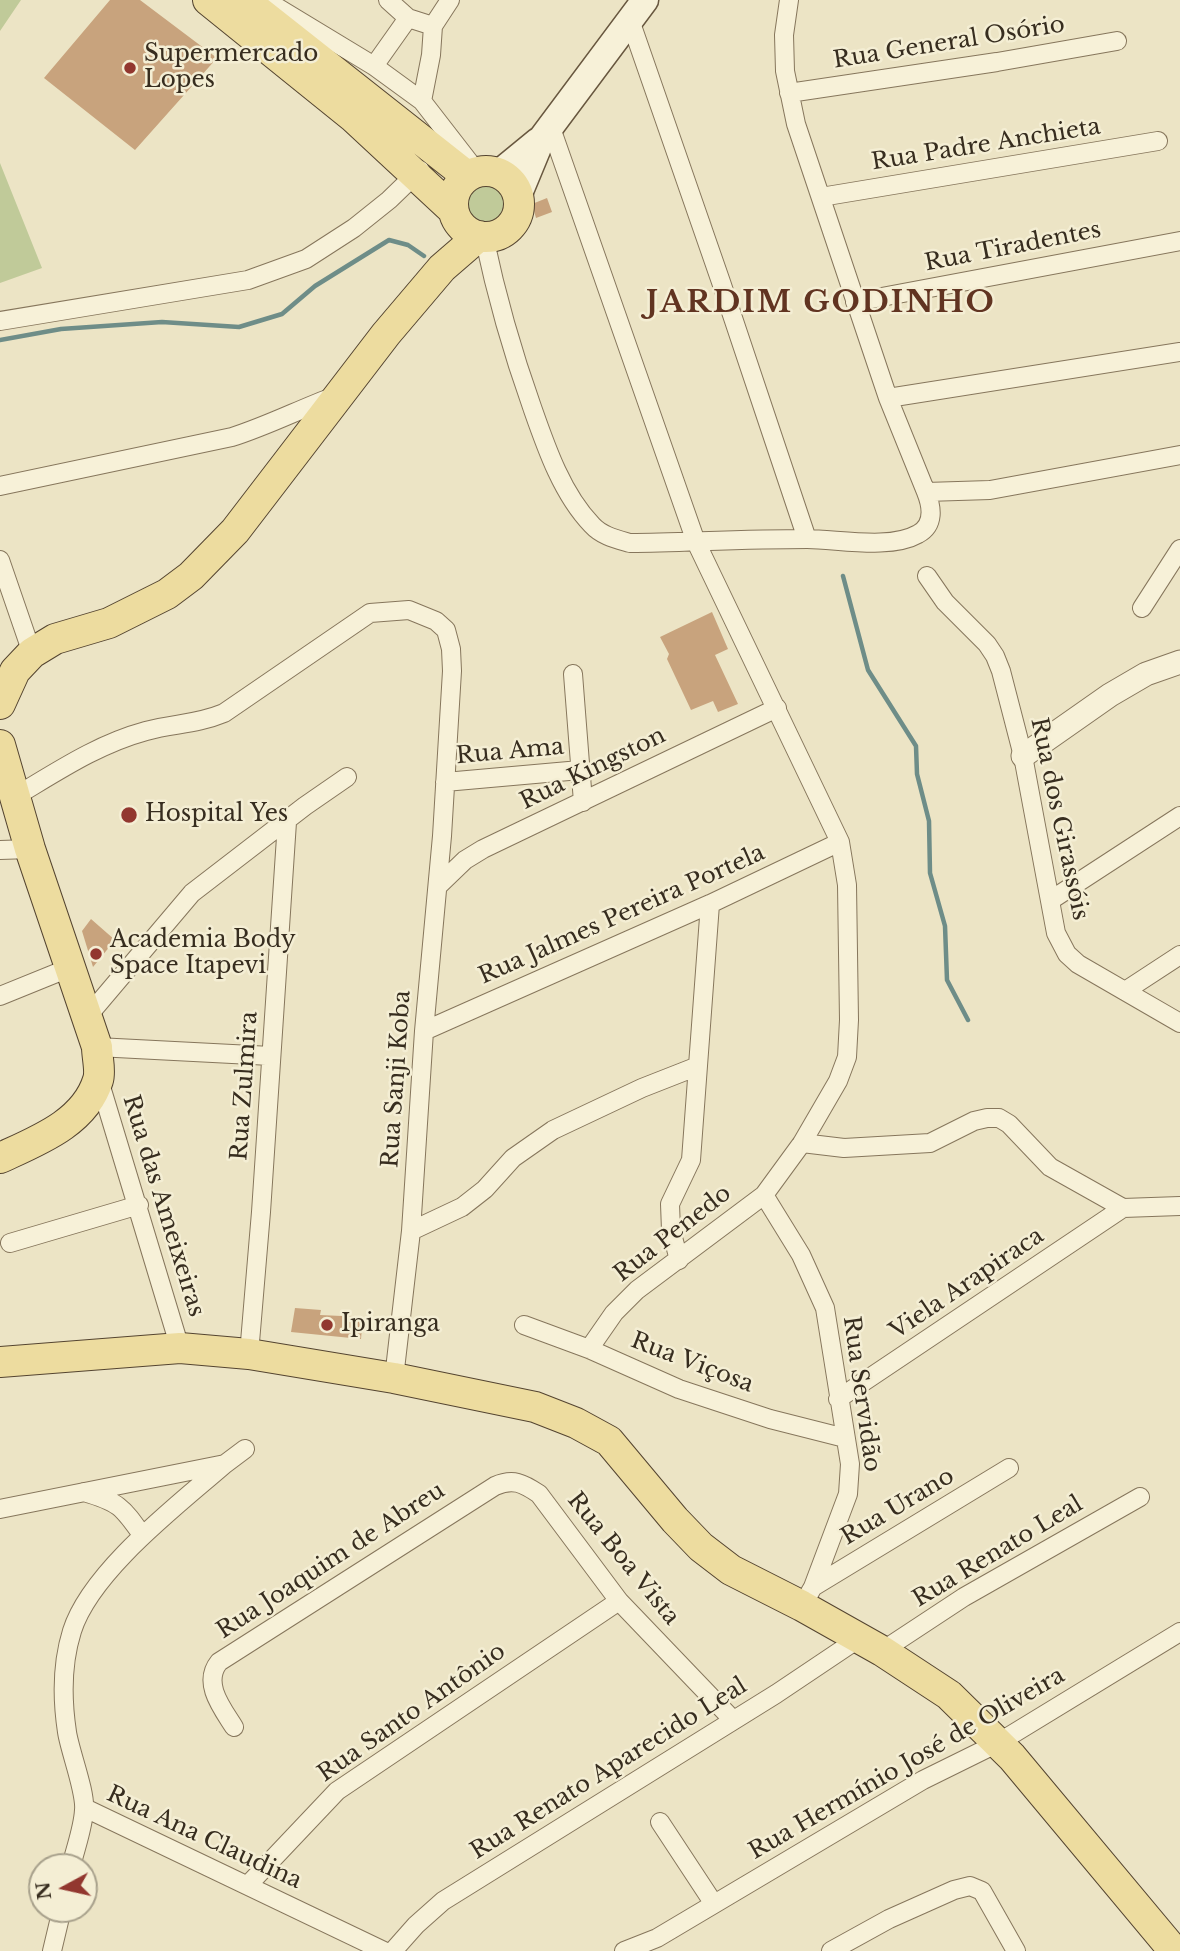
<!DOCTYPE html>
<html>
<head>
<meta charset="utf-8">
<style>
  body { margin:0 }
  #map { position:relative; width:1180px; height:1951px; overflow:hidden; background:#ece4c5; font-family:"Libre Baskerville",serif }
  canvas { display:block }
  .north { position:absolute; left:28px; top:1853px; width:70px; height:70px; box-sizing:border-box; background:#f4eed4; border:2px solid #a8a18c; border-radius:50%; rotate:262deg; font-size:19px; font-weight:700; line-height:28px; text-align:center; color:#372d1f }
  .north::after { content:''; display:block; margin:auto; width:24px; height:32px; background:#92372f; clip-path:polygon(50% 0,100% 100%,50% 72%,0 100%) }
</style>
</head>
<body>
<div id="map">
<canvas width="1180" height="1951"></canvas>
<div class="north">N</div>
</div>
<script>
const g = document.querySelector('canvas').getContext('2d');
g.lineJoin = 'round';
function fill(path, color) { g.fillStyle = color; g.fill(path, 'evenodd'); }
function trace(path, color, width, dash) { g.strokeStyle = color; g.lineWidth = width; g.lineCap = dash ? 'butt' : 'round'; g.setLineDash(dash || []); g.stroke(path); }
function write(font, color, halo, rows, align = 'center') {
  g.font = font + ' "Libre Baskerville",serif'; g.lineWidth = 5; g.setLineDash([]); g.textBaseline = 'middle'; g.strokeStyle = halo; g.fillStyle = color; for (const [text, x, y, turn = 0] of rows) {
    g.save(); g.translate(x, y); g.rotate((+turn || 0) * Math.PI / 180); g.textAlign = isNaN(turn) ? turn : align; if (halo) g.strokeText(text, 0, 0); g.fillText(text, 0, 0); g.restore();
  }
}
fill(new Path2D(`
  M 0,0 L 21,0 L 0,31 Z
  M 0,163 L 42,268 L 0,283 Z
  M461 203a24 24 0 1 1 48 0a24 24 0 1 1-48 0Z`), '#c0ca99');
trace(new Path2D(`
  M 0,340 L 61,329 L 162,322 L 239,327 L 282,314 L 315,286 L 389,240 L 408,245 L 424,256
  M 843,576 L 868,670 L 916,746 L 917,774 L 929,821 L 930,873 L 945,926 L 947,980 L 968,1020`), '#6e8d88', 4.5);
fill(new Path2D(`
  M 110,0 L 140,0 L 217,58 L 135,150 L 44,78 Z
  M 547,198 L 552,212 L 536,218 L 532,204 Z
  M 712,612 L 728,649 L 715,655 L 738,704 L 718,712 L 713,701 L 691,710 L 667,659 L 669,654 L 660,637 Z
  M 91,919 L 115,940 L 93,967 L 82,931 Z
  M 295,1308 L 321,1310 L 320,1315 L 363,1317 L 361,1339 L 291,1332 Z`), '#c8a37d');
const minor = new Path2D(`
  M 265,0 L 374,66 L 422,101 L 477,172
  M 388,0 L 408,18 L 433,26
  M 789,0 L 784,35 L 785,71 L 796,124 L 888,398 L 926,492 L 990,490 L 1180,455
  M 630,20 L 721,282 L 807,539
  M 374,66 L 408,18
  M 789,93 L 997,62 L 1117,41
  M 422,101 L 431,55 L 433,26 L 450,0
  M 550,125 L 696,542 L 840,842 L 847,885 L 849,1020 L 847,1057 L 838,1081 L 802,1143 L 764,1195 L 637,1290 L 614,1313 L 589,1349
  M 821,197 L 1158,141
  M 484,237 C 496,294 512,351 532,407 C 546,447 562,494 592,525 C 602,536 616,539 630,543 C 689,542 748,539 807,539 C 838,539 890,550 918,534 C 935,525 932,507 926,492
  M 855,302 L 1180,241
  M 0,321 L 248,280 L 306,259 L 354,228 L 389,200 L 420,170
  M 888,398 L 1180,352
  M 0,486 L 232,437 C 267,426 300,409 335,396
  M 0,560 L 32,653
  M 927,576 L 945,602 L 987,644 L 995,656 L 1001,671 L 1023,756 L 1056,933 L 1067,954 L 1078,964 L 1180,1023
  M 1142,608 L 1180,549
  M 573,674 L 583,802
  M 445,782 L 580,770
  M 16,796 C 58,771 98,744 146,731 C 174,723 195,725 224,713 L 370,613 L 409,610 L 436,621 L 446,630 L 451,649 L 452,671 L 442,836 L 424,1031 L 411,1231 L 394,1378
  M 0,850 L 30,849
  M 438,886 L 465,860 L 483,849 L 777,708
  M 1051,900 L 1180,816
  M 1125,991 L 1180,955
  M 0,996 L 69,968
  M 87,1017 L 192,893 L 305,806 L 347,777
  M 424,1031 L 710,904 L 840,842
  M 97,1047 L 271,1056
  M 99,1080 L 180,1348
  M 802,1143 L 844,1148 L 930,1143 L 974,1121 L 987,1118 L 999,1118 L 1009,1124 L 1050,1167 L 1123,1208 L 1180,1206
  M 764,1195 L 801,1255 L 825,1308 L 850,1464 L 848,1494 L 813,1587 L 802,1606
  M 411,1231 L 462,1207 L 485,1189 L 513,1158 L 553,1130 L 642,1088 L 698,1066
  M 10,1243 L 139,1205
  M 679,1260 L 671,1230 L 670,1204 L 691,1160 L 710,904
  M 524,1325 L 589,1349 L 679,1389 L 770,1419 L 845,1438
  M 249,1354 L 261,1212 L 287,822
  M 838,1399 L 1123,1208
  M 84,1492 C 118,1502 122,1506 142,1535
  M 0,1509 L 225,1464 L 245,1449
  M 813,1587 L 1009,1468
  M 882,1651 L 964,1597 L 1140,1497
  M 234,1727 C 222,1708 202,1683 219,1662 L 495,1486 C 513,1478 523,1483 539,1494 L 619,1601 L 733,1720
  M 85,1808 L 384,1951
  M 660,1822 L 714,1904
  M 71,1867 C 75,1849 83,1829 84,1810 C 86,1792 70,1752 67,1732 C 62,1699 62,1663 72,1631 C 91,1571 178,1505 225,1464
  M 248,1885 L 337,1791 L 619,1601
  M 52,1951 L 62,1909
  M 393,1951 L 416,1925 L 443,1901 L 776,1694 L 858,1639
  M 624,1951 L 657,1938 L 923,1780 L 998,1743 L 1180,1632
  M 831,1951 L 889,1919 L 954,1890 L 970,1886 L 982,1891 L 1016,1951`);
const tertiary = new Path2D(`
  M 1023,756 L 1110,695 L 1146,674 L 1180,662`);
const secondary = new Path2D(`
  M 499,173 L 538,141
  M 518,196 L 542,138 L 645,0`);
const primary = new Path2D(`
  M 208,0 L 353,117 L 453,210
  M 244,0 L 467,176
  M453 204a33 33 0 1 1 66 0a33 33 0 1 1-66 0Z
  M 0,704 L 15,671 L 32,653 L 55,639 L 109,623 L 167,594 L 191,576 L 235,531 L 386,334 L 442,268 L 479,236
  M 0,745 L 30,849 L 97,1047 C 97,1057 101,1071 98,1080 C 85,1123 37,1141 0,1158
  M 0,1362 L 180,1348 L 249,1354 L 394,1378 L 535,1407 L 576,1423 L 609,1441 L 675,1520 L 701,1547 L 731,1570 L 802,1606 L 882,1651 L 949,1695 L 1012,1757 L 1174,1951`);
trace(minor, '#86765c', 20);
trace(tertiary, '#86765c', 25);
trace(secondary, '#68573f', 29);
trace(primary, '#544430', 32);
trace(minor, '#f7f1d8', 18);
trace(tertiary, '#f7f1d8', 23);
trace(secondary, '#f7f1d8', 26);
trace(primary, '#eddc9f', 30);
for (const [x, y, r, color] of [
  [130,68,7,"#92372f"],
  [129,815,9,"#92372f"],
  [96,954,7,"#92372f"],
  [327,1325,7,"#92372f"]
]) { const dot = new Path2D(); dot.arc(x, y, r, 0, 2 * Math.PI); g.fillStyle = color; g.fill(dot); trace(dot, '#f4eed4', 2.5); }
write('23px', '#372d1f', '#f4eed4', [
  ["Rua General Osório",949,43,-9],
  ["Rua Padre Anchieta",986,145,-9],
  ["Rua Tiradentes",1013,247,-11],
  ["Rua Ama",510,752,-5],
  ["Rua Kingston",593,769,-26],
  ["Rua dos Girassóis",1059,819,78],
  ["Rua Jalmes Pereira Portela",622,915,-24],
  ["Rua Sanji Koba",397,1079,-86],
  ["Rua Zulmira",245,1086,-86],
  ["Rua das Ameixeiras",163,1206,73],
  ["Rua Penedo",673,1234,-38],
  ["Viela Arapiraca",967,1284,-34],
  ["Rua Viçosa",692,1363,21],
  ["Rua Servidão",861,1394,82],
  ["Rua Urano",898,1507,-31],
  ["Rua Renato Leal",998,1552,-31],
  ["Rua Boa Vista",623,1559,51],
  ["Rua Joaquim de Abreu",331,1561,-33],
  ["Rua Santo Antônio",412,1713,-35],
  ["Rua Hermínio José de Oliveira",907,1764,-30],
  ["Rua Renato Aparecido Leal",609,1769,-32],
  ["Rua Ana Claudina",204,1838,25]
]);
write('23px', '#372d1f', '#f4eed4', [
  ["Supermercado",144,55],
  ["Lopes",144,81],
  ["Hospital Yes",145,815],
  ["Academia Body",110,941],
  ["Space Itapevi",110,967],
  ["Ipiranga",341,1325]
], 'left');
g.letterSpacing = '2px';
write('bold 30px', '#613421', '#f4eed4', [
  ["JARDIM GODINHO",821,304]
]);
g.letterSpacing = '0px';
</script>
</body>
</html>
